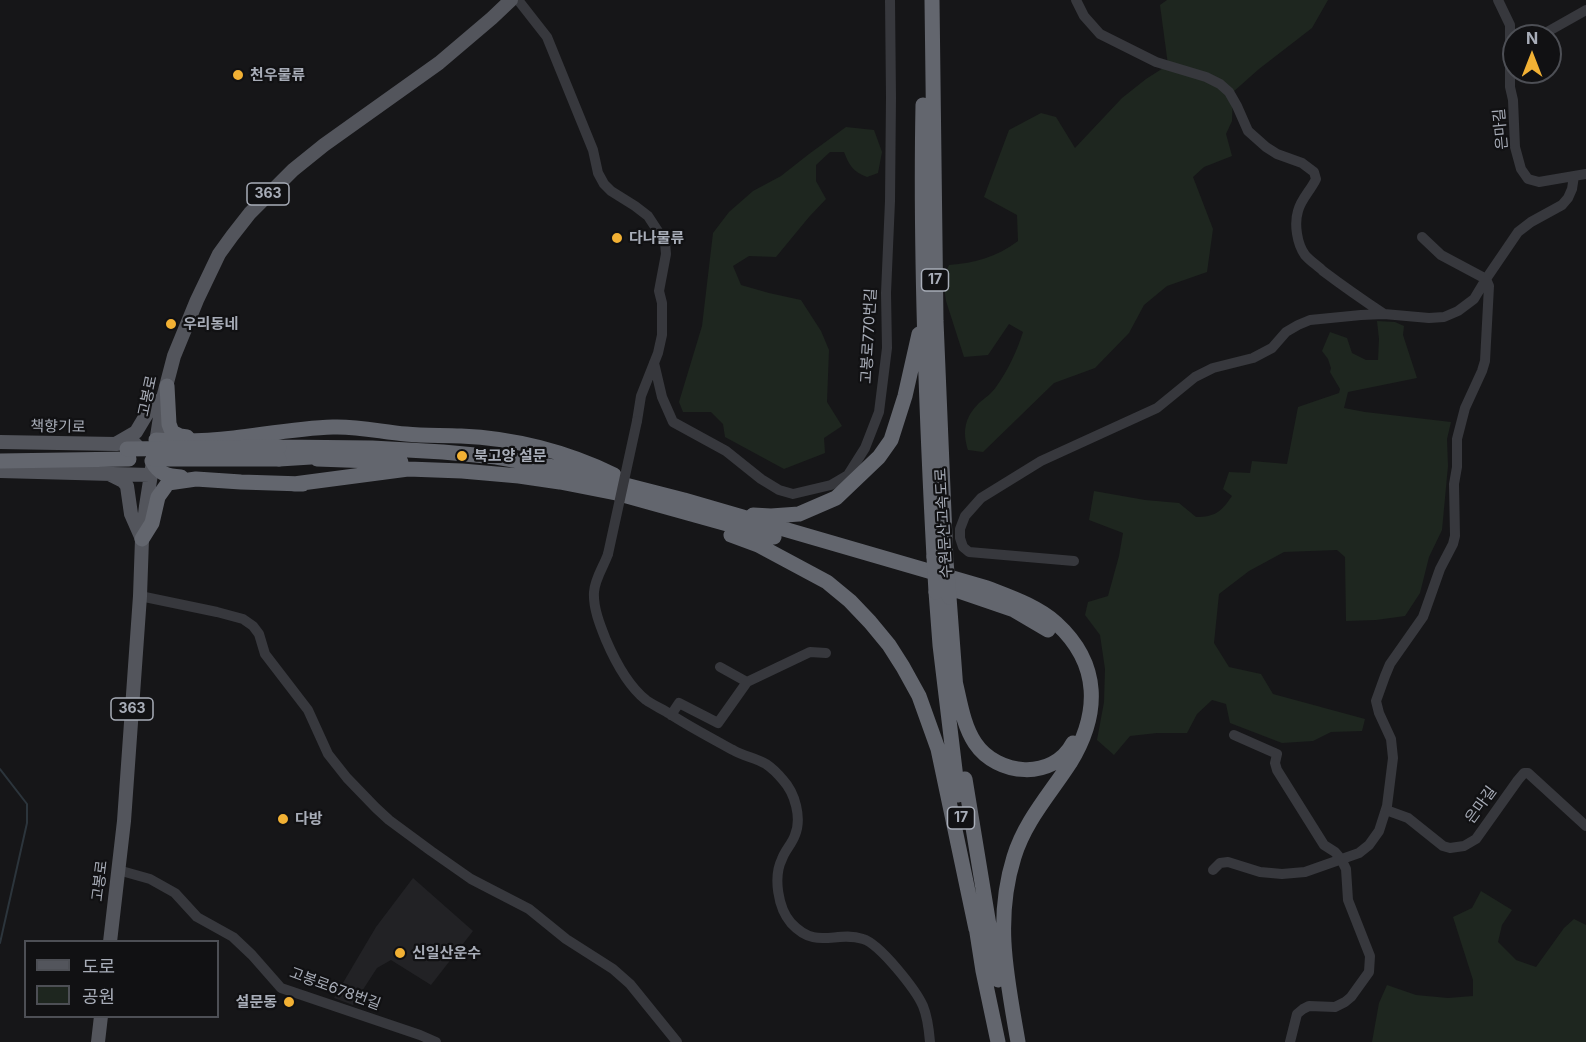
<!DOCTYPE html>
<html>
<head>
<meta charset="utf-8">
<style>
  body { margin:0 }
  #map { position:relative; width:1586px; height:1042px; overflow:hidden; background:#161618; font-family:Inter,"Noto Sans KR",sans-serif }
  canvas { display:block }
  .legend { position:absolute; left:24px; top:940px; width:195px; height:78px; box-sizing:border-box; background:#111113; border:2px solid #4d4f55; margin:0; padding:8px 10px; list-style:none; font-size:18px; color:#a8adb8 }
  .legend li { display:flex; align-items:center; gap:12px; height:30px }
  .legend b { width:30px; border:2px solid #4d4f55 }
  .north { position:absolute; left:1502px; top:24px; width:60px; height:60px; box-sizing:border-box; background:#111113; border:2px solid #4d4f55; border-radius:50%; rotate:0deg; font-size:16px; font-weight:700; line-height:24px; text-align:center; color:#a8adb8 }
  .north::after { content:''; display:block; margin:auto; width:21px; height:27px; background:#f2b134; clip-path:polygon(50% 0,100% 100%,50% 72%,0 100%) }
</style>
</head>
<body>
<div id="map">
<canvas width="1586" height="1042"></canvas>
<ul class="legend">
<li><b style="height:8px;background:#53555c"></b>도로</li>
<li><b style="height:16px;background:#1e261f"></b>공원</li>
</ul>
<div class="north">N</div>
</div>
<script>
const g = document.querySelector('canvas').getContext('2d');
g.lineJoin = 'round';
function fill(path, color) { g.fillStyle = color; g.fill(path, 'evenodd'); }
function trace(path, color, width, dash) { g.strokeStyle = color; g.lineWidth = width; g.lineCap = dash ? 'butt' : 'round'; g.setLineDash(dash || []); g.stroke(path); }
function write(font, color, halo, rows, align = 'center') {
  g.font = font + ' Inter,"Noto Sans KR",sans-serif'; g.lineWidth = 4.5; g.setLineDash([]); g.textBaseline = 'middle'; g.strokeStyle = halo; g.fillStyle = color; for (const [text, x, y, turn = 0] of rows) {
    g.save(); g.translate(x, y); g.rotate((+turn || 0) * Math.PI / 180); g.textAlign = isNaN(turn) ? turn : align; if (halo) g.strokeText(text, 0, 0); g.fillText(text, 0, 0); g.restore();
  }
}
fill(new Path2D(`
  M 413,878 L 473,931 L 431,985 L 391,960 L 377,968 L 353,1005 L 334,998 L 376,927 Z`), '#222225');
fill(new Path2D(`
  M 1167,0 L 1328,0 L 1312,28 L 1259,69 L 1233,92 L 1232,121 L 1226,134 L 1232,156 L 1204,167 L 1193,177 L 1213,229 L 1207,272 L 1167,286 L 1144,305 L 1129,333 L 1095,368 L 1054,383 L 983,452 L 968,450 C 962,431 965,417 979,403 C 985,398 992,393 996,387 C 1008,370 1017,351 1023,332 L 1009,324 L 988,355 L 964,357 L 946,301 L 943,279 L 949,265 C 975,263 997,257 1018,241 L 1017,215 L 984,197 L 1009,130 L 1041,113 L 1056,117 L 1075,148 L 1122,98 L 1146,79 L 1168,65 L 1160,5 Z
  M 846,127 L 874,130 L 882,152 L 878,173 L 867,177 C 853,172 849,165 844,152 L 830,152 L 816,165 L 816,181 L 826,199 L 809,217 L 776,257 L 749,256 L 733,266 L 741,285 L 769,293 L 801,300 L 821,331 L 829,350 L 827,402 L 842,426 L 824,438 L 825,453 L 784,469 L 725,437 L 723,424 L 711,412 L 683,412 L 679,402 L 702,326 L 713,233 L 729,212 L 753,191 L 781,176 L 809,154 Z
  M 1377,321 L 1395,322 L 1404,326 L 1403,335 L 1417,378 L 1348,392 L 1344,408 L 1365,412 L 1451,422 L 1447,439 L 1448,466 L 1442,530 L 1429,557 L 1420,593 L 1405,616 L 1376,620 L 1346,621 L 1345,557 L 1337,550 L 1284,552 L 1249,571 L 1219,594 L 1214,643 L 1229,667 L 1261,674 L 1273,694 L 1365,719 L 1362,731 L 1331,732 L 1313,741 L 1282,743 L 1230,723 L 1226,704 L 1212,700 L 1197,714 L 1187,733 L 1157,733 L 1130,736 L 1114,755 L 1097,740 L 1104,702 L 1105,669 L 1100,635 L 1085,615 L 1088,602 L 1108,596 L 1119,556 L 1123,533 L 1089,520 L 1094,491 L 1145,500 L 1179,503 L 1196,517 C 1215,517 1221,512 1232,496 L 1223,489 L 1229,472 L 1250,473 L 1252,461 L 1287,464 L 1298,407 L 1339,393 L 1340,389 L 1330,372 L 1331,368 L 1328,359 L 1322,351 L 1330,332 L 1347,338 L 1352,353 L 1366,360 L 1378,360 L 1379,339 Z
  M 1481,891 L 1512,910 L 1502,925 L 1498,942 L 1516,960 L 1536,967 L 1564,928 L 1574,919 L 1586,925 L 1586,1042 L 1372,1042 L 1379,1003 L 1387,985 L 1416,995 L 1448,998 L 1473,996 L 1473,980 L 1453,917 L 1472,908 Z`), '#1e261f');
trace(new Path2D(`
  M 0,769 L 27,804 L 27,823 L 0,943`), '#2c353c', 2);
trace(new Path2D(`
  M 518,0 L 547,37 L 593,150 L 598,173 L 604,184 L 611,191 L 635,206 L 648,216 L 665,242 L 666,254 L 659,291 L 662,303 L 662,335 L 658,353 L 641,396 L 637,421
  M 1076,0 L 1084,16 L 1100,34 L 1156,62 L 1206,77 L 1220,84 L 1229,92 L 1237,106 L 1248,131 L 1266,147 L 1277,154 L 1302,163 L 1314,172 L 1316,179 C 1311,190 1301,199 1298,211 C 1294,224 1297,244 1305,255 C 1310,261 1318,266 1323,271 C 1343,286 1363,300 1384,314
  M 1498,0 L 1510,25 L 1510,53 L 1514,50
  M 1540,36 L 1586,10
  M 1510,53 L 1510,87 L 1513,100 L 1515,147 L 1521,169 L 1528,179 L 1539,182 L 1586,174
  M 654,363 L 662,397 L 673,422 L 726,451 L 761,479 L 779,490 L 793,494 L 831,485 L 848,475 L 865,448 L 879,412 L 887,348 L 886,293 L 890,201 L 891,97 L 890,0
  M 608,554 C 604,566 595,578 594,592 C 593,608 600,625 606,640 C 615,661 627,685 646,700 C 653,705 662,709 670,714 C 690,727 711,738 733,750 C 743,756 756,758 766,764 C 772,768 778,774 783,780 C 795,793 802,818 795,835 C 792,844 785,850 782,859 C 773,877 778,908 791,923 C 817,951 835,930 863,939 C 880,944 916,990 923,1006 C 928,1018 929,1030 930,1042
  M 1074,561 L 969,552 L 963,547 L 960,538 L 960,529 L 965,516 L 981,498 L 1041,461 L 1157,408 L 1195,377 L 1213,368 L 1253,358 L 1272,348 L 1286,332 L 1298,325 L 1310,320 L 1361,315 L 1384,314 L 1429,318 L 1444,317 L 1458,311 L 1474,299 L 1486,279 L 1518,232 L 1531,222 L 1562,205 L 1568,198 L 1572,189 L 1574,176
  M 140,596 L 217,612 L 243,619 L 253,626 L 259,634 L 265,654 L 308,710 L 328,754 L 347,778 L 376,808 L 389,820 L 431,851 L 471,879 L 529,909 L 566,939 L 613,969 L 630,984 L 677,1042
  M 720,667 L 747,682
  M 671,715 L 679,703 L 718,723 L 747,682 L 810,652 L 826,653
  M 1234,735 L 1277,754 L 1275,763 L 1277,770 L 1324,845 L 1335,852 L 1341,859 L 1346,869 L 1348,900 L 1370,956 L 1369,972 L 1351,997 L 1345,1002 L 1335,1007 L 1309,1006 L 1303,1009 L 1297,1014 L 1290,1042
  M 1386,810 L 1408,818 L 1443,846 L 1450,848 L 1464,846 L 1476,839 L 1518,780 L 1524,773 L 1528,773 L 1586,826
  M 118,870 L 150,879 L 175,893 L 197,917 L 233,937 L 252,955 L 281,988 L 420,1035 L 436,1042
  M 1213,870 L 1220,863 L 1228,862 L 1260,872 L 1282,874 L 1305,872 L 1359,853 L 1369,845 L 1379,831 L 1387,806 L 1393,758 L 1391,739 L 1379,713 L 1376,701 L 1385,676 L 1390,664 L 1423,617 L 1440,569 L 1453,544 L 1455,536 L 1454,484 L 1457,467 L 1457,439 L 1465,408 L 1482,371 L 1485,361 L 1489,286 L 1486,279 L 1441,255 L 1422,237`), '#37383d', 10);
trace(new Path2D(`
  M 0,442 L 116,444 L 127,442 L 134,443 L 137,446
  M 117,443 L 136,432 L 151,407 L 163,398
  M 0,471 L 150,475
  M 111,475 L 123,481 L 127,486 L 131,514 L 142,539
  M 110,942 L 124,821 L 140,596 L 142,539 L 146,506 L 163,398 L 174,356 L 197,300 L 219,254 L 232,236 L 250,213 L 293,170 L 324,145 L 439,63 L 492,18 L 511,0
  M 98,1042 L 101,1016`), '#53555c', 14);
trace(new Path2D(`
  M 932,0 L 936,321 L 946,561
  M 923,105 C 920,255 926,407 934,557
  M 167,386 L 169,424 L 172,432 L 180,436 L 187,437
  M 156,440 C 182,442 208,441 234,438 C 267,434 300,428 333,427 C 358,426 382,432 406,434 C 424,436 442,435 461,436 C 513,438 567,452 614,475
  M 279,447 L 372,448 L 443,452 L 496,457 L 559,468 L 684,500 L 987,588 C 1010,597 1037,606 1056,623 C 1101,664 1100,714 1070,763 C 1050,794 1025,821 1014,857 C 994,921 1007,978 1018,1042
  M 279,459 L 327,456
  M 317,459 L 401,462
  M 0,461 L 129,459
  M 152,461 C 159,474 167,476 181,477
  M 294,484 L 408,469 L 462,471 L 519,476 L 560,482 L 616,493 L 774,537
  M 753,515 L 771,516 L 799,514 L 836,498 L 879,457 L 891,440 L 905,396 L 919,334
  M 731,535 L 758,545 L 827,582 L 850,601 L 870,622 L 889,645 L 903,667 L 919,696 L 938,749 L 976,929
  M 142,539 L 152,523 L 158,497 L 168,483 L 196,479 L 241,482 L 303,484
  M 941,585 L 1014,610 L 1048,630
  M 936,592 L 940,645 L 958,795
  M 949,597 L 956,690
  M 955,681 C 960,701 963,725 975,743 C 997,776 1053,781 1073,743
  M 965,779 L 998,980
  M 975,920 L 983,971 L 998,1042`), '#63666e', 15);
trace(new Path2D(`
  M 608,554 L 637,421`), '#37383d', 10);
trace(new Path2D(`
  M 127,449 L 279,447
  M 153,459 L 279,459
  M 934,557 L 936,592
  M 946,561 L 949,597`), '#63666e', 15);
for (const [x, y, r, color] of [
  [238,75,6,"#f2b134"],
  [617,238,6,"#f2b134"],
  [171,324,6,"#f2b134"],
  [462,456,6,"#f2b134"],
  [283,819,6,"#f2b134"],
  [400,953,6,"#f2b134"],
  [289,1002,6,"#f2b134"]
]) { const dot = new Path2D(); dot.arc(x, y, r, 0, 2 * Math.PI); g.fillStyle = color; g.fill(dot); trace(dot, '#111113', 2); }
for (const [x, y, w] of [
  [268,194,42],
  [935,280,27],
  [132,709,42],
  [961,818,27]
]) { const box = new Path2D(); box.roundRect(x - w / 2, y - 11, w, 22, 4.5); g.fillStyle = '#111113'; g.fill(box); trace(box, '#a8adb8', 1.5); }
write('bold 14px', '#a8adb8', null, [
  ["363",268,194],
  ["17",935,280],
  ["363",132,709],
  ["17",961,818]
]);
write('bold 15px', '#a8adb8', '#111113', [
  ["천우물류",250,75],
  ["다나물류",629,238],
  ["우리동네",183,324],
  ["북고양 설문",474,456],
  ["다방",295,819],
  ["신일산운수",412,953],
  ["설문동",277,1002,"right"]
], 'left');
write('15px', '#a8adb8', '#111113', [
  ["은마길",1501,129,-95],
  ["고봉로770번길",869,336,-87],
  ["고봉로",148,396,-78],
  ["책향기로",58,427,1],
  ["수원문산고속도로",944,523,-93],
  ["은마길",1481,805,-54],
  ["고봉로",100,881,-83],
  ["고봉로678번길",335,989,20]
]);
</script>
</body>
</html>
